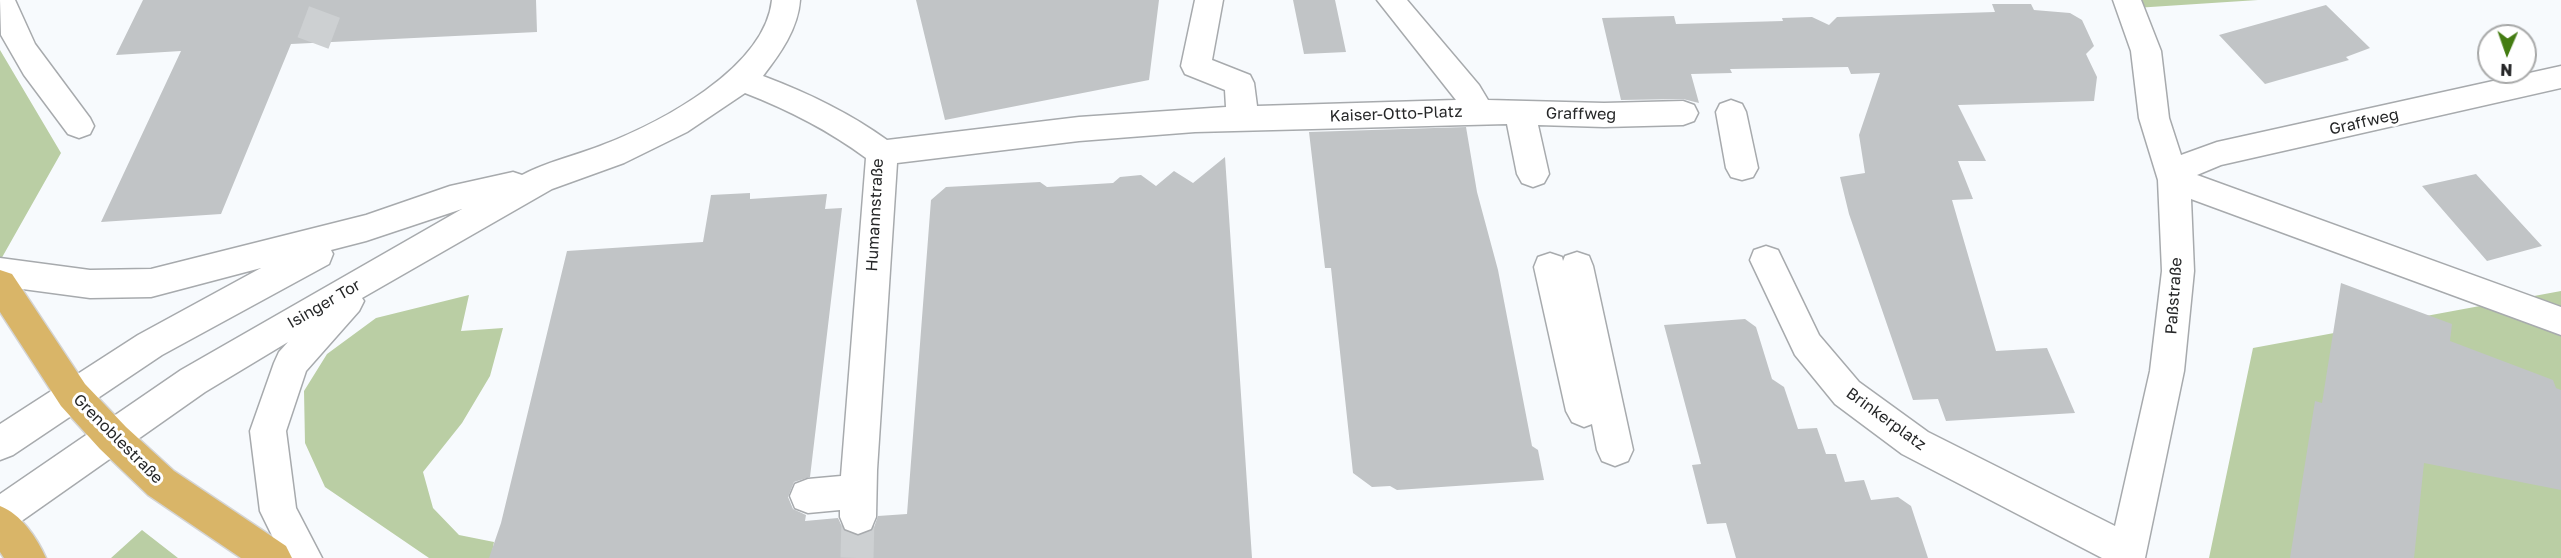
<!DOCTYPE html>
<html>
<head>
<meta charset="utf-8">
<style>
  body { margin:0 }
  #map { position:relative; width:2561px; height:558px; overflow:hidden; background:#f7fafd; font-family:"Golos Text",sans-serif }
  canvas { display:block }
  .north { position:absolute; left:2477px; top:24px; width:60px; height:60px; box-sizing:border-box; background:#fff; border:2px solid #a8a9a9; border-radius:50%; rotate:182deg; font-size:16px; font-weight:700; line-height:24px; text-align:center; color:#262728 }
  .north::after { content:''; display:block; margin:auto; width:21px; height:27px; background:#447c12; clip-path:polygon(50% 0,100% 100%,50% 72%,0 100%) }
</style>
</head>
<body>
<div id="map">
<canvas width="2561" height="558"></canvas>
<div class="north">N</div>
</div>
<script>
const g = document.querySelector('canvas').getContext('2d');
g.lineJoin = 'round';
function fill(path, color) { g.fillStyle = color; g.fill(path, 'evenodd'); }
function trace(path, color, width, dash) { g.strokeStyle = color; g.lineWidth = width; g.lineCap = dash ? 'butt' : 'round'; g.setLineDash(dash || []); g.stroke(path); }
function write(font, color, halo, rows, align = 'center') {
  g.font = font + ' "Golos Text",sans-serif'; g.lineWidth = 6; g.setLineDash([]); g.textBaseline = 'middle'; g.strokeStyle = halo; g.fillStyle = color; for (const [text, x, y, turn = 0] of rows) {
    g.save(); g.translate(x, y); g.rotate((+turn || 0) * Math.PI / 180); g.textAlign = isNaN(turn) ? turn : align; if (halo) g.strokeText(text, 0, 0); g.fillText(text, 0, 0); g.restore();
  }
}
fill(new Path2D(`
  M 2132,0 L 2258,0 L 2135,8 Z
  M 0,50 L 61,153 L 0,261 Z
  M 2561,291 L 2561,558 L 2209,558 L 2253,348 Z
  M 469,295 L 461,331 L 503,328 L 490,376 L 462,423 L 423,472 L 433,508 L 459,535 L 494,542 L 491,558 L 429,558 L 325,487 L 305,443 L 304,391 L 327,354 L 376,318 Z
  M 142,530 L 178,558 L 111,558 Z`), '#bacea4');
fill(new Path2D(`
  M 143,0 L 536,0 L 537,32 L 291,44 L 221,214 L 101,222 L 181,51 L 116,55 Z
  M 916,0 L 1159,0 L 1149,80 L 945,120 Z
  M 1293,0 L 1335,0 L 1346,52 L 1304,54 Z
  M 1992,4 L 2031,4 L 2034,10 L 2070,13 L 2082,20 L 2094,46 L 2086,54 L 2097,77 L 2094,101 L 1958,105 L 1986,161 L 1958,161 L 1973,199 L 1952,200 L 1996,351 L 2047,348 L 2075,413 L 1946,421 L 1938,399 L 1913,400 L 1849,214 L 1840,177 L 1865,173 L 1859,135 L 1880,73 L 1851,74 L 1848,67 L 1730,69 L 1732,73 L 1691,74 L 1699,103 L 1683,99 L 1621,100 L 1602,18 L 1674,16 L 1676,24 L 1783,21 L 1782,18 L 1812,17 L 1829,25 L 1837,17 L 1995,12 Z
  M 2326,5 L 2370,48 L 2346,57 L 2349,60 L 2265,84 L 2219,35 Z
  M 1466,127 L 1477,192 L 1498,270 L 1532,446 L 1538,450 L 1544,480 L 1397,490 L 1390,486 L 1372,487 L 1353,473 L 1331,268 L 1325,268 L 1309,132 Z
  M 1225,157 L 1252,558 L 489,558 L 501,523 L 567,251 L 703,242 L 711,195 L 750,193 L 750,199 L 827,194 L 825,209 L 842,208 L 810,477 L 794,482 L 788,497 L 793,509 L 806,515 L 805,521 L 838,518 L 844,531 L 859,536 L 873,530 L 878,516 L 907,514 L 931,200 L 946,187 L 1040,182 L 1047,187 L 1113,183 L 1120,177 L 1141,175 L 1156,186 L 1174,171 L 1193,183 Z
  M 2476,174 L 2542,246 L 2487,261 L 2422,186 Z
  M 2341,283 L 2452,324 L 2450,341 L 2553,380 L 2556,388 L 2561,390 L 2561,490 L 2424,463 L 2414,558 L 2290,558 L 2315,401 L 2322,403 Z
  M 1745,319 L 1756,327 L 1772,379 L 1784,387 L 1798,429 L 1817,428 L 1826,454 L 1836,454 L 1845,482 L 1864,480 L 1871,500 L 1898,497 L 1911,506 L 1928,558 L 1736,558 L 1726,523 L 1707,524 L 1692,465 L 1701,464 L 1664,325 Z`), '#c1c4c6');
trace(new Path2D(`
  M 313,43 L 329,0
  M 857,558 L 858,517`), '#cdd0d2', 33, [33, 16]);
const minor = new Path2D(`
  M 0,0 L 15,0 L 35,44 L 90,118 L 94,126 L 90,134 L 79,138 L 68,134 L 24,75 L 1,35 Z
  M 772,0 L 800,0 C 798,29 780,54 763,76 C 808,93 848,112 887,140 L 1079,117 L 1226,107 L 1225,90 L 1185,74 L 1181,66 L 1195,0 L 1223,0 L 1212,60 L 1250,75 L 1254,83 L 1257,106 L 1456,100 L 1377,0 L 1407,0 L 1479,85 L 1488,100 L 1604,103 L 1683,101 L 1694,105 L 1698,113 L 1694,121 L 1683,125 L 1604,127 L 1538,125 L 1549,174 L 1544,183 L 1533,187 L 1522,183 L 1517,174 L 1507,124 L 1195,132 L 1079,141 L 897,163 L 877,470 L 876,517 L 871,529 L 858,534 L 845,529 L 840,517 L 840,510 L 808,513 L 795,508 L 790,496 L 795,484 L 808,479 L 841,476 L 866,158 C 828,130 789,110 745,93 L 687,132 L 624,163 L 552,189 L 362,298 L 364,301 L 359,311 L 306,371 L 286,431 L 296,508 L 322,558 L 283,558 L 260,511 L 250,431 L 274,363 L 279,352 L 288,342 L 205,392 L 13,527 L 0,532 L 0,494 L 181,370 L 462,209 L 366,241 L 331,250 L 333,254 L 329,264 L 162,355 L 13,455 L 0,460 L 0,424 L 138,335 L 261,268 L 151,297 L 90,298 L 0,286 L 0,258 L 90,270 L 151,269 L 366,215 L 450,186 L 513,172 L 522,175 C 546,162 574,156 600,146 C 658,124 765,69 772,0 Z
  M 2113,0 L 2141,0 L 2161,51 L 2169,118 L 2181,155 L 2217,142 L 2561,66 L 2561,88 L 2221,165 L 2197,175 L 2561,307 L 2561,335 L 2191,199 L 2194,271 L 2184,371 L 2145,558 L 2102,558 L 1902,454 L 1835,404 L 1795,355 L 1750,260 L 1754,250 L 1766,246 L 1778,250 L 1819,335 L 1859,382 L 1928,432 L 2115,526 L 2150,371 L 2162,271 L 2158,180 L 2139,118 L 2131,51 Z
  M 1731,100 L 1742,104 L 1746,112 L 1758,168 L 1753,177 L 1742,180 L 1731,177 L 1726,168 L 1716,112 L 1720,104 Z
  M 1577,252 L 1589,256 L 1593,266 L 1633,450 L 1628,461 L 1615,466 L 1602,461 L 1597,450 L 1592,424 L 1584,427 L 1572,422 L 1566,411 L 1534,267 L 1538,257 L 1550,253 L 1562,257 L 1563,261 L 1565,256 Z`);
const major = new Path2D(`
  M 0,270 L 12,274 L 85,384 L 126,427 L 174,471 L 286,546 L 292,558 L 241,558 L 148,495 L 100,449 L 61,406 L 0,312 Z
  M 0,506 C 21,514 37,538 46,558 L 4,558 L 0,552 Z`);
trace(minor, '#a7aaad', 3);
trace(major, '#d4d4d4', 3);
fill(minor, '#fff');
fill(major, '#d9b568');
write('16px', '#262728', '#fff', [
  ["Kaiser-Otto-Platz",1396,114,-2],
  ["Graffweg",1581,114,1],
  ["Graffweg",2364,122,-13],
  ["Humannstraße",875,215,-87],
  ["Paßstraße",2174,296,-86],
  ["Isinger Tor",324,304,-30],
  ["Brinkerplatz",1886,419,36],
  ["Grenoblestraße",118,439,45]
]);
</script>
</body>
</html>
